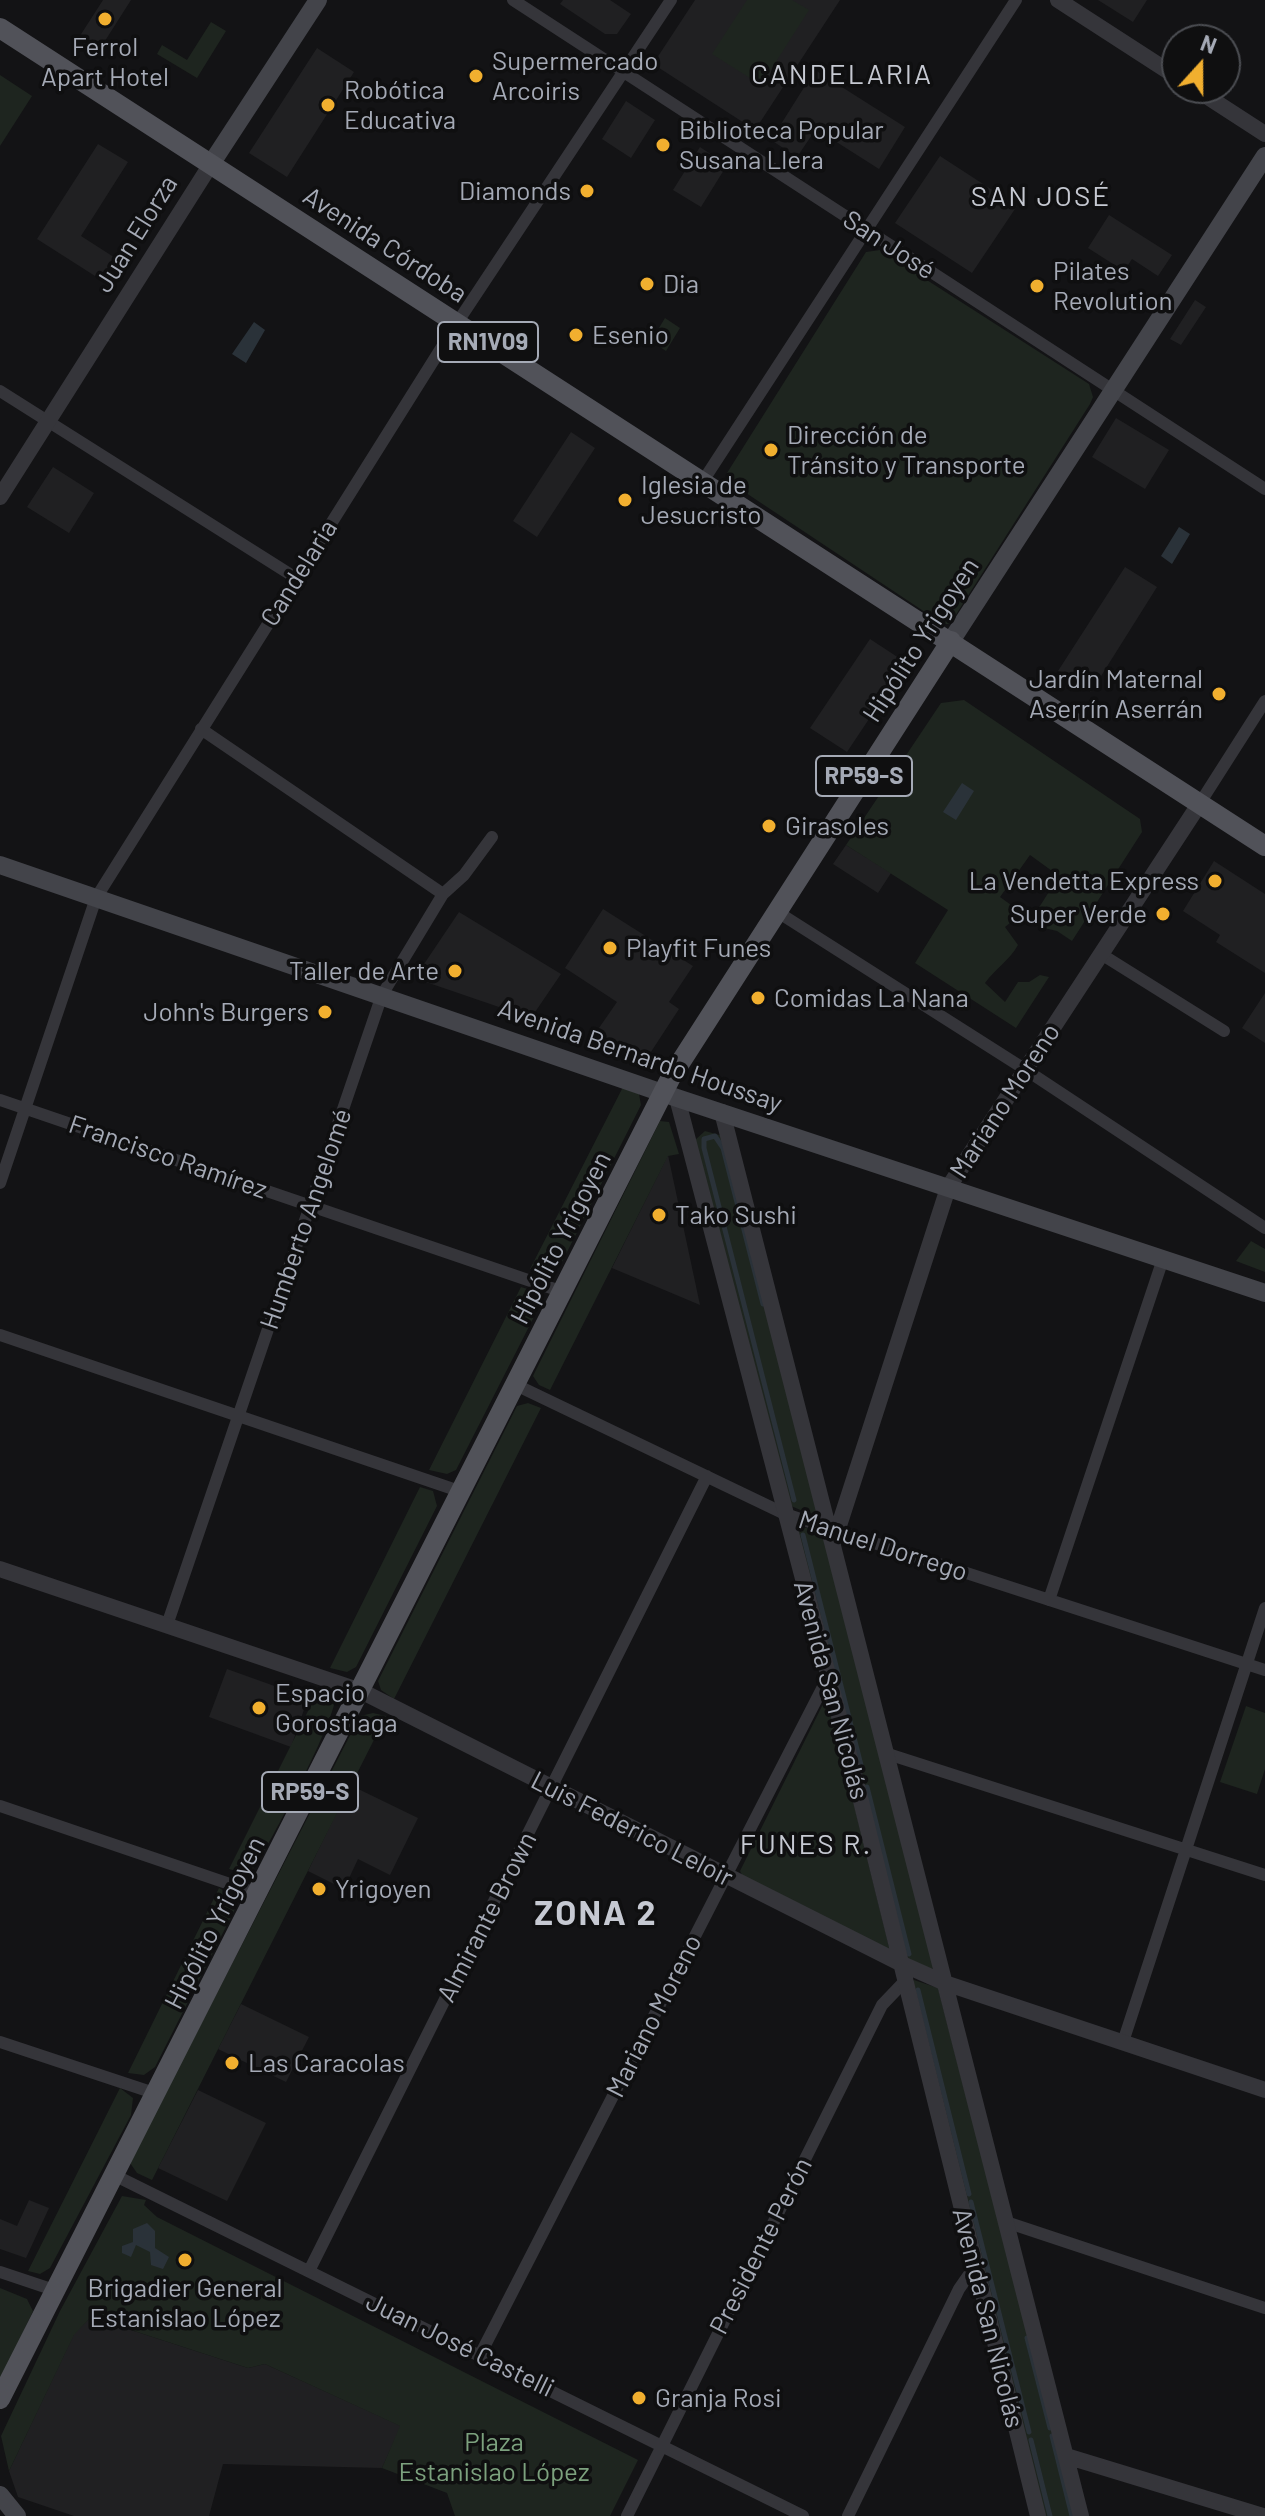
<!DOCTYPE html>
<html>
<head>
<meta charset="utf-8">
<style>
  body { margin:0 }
  #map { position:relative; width:1265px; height:2516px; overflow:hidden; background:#131315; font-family:Barlow,sans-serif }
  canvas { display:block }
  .north { position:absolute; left:1161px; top:24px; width:80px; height:80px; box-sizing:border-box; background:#0f0f10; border:2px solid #4b4d52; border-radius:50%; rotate:21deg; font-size:22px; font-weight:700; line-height:32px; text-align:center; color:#a5aab6 }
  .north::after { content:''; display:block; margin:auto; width:28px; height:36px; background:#f1af2f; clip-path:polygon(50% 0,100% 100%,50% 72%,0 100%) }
</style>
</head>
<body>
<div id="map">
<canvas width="1265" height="2516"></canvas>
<div class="north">N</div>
</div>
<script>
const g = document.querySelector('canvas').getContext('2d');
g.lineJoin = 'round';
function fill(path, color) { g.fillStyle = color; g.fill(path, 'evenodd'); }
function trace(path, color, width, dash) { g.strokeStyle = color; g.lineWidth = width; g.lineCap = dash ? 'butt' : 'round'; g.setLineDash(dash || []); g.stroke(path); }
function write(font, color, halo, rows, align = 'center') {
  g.font = font + ' Barlow,sans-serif'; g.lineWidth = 7; g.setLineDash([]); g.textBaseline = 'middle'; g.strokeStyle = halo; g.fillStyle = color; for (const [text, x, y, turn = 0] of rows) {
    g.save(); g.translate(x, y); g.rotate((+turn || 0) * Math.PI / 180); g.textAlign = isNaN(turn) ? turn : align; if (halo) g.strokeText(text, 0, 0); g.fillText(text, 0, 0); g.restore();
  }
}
fill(new Path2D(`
  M 103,0 L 131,0 L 96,55 L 76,42 Z
  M 563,0 L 610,0 L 631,14 L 617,34 L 605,34 L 560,4 Z
  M 695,0 L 840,0 L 755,130 L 653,64 Z
  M 1098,0 L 1147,0 L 1133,22 Z
  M 317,48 L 354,72 L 287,177 L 249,153 Z
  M 815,70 L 905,127 L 879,169 L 816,129 L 797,157 L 771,140 Z
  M 626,101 L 655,120 L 631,158 L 602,139 Z
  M 98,144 L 128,162 L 81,236 L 120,261 L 106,283 L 37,239 Z
  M 700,147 L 727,165 L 701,207 L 673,190 Z
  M 940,156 L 1017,206 L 972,273 L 895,223 Z
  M 1109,215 L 1172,255 L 1158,276 L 1132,259 L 1124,271 L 1088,248 Z
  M 1195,300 L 1206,307 L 1181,345 L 1170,339 Z
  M 1116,418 L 1169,450 L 1145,489 L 1092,457 Z
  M 571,432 L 595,448 L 537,537 L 513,521 Z
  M 53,467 L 94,493 L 69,533 L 27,507 Z
  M 1125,567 L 1157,587 L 1091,692 L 1058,671 Z
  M 870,639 L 899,658 L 901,671 L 847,752 L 810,728 Z
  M 846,845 L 891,873 L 878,893 L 833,864 Z
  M 1214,861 L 1265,894 L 1265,973 L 1216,942 L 1220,935 L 1183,911 Z
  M 603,909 L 693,966 L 669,1002 L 679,1009 L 647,1058 L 592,1038 L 617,1002 L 565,968 Z
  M 459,912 L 561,974 L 531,1018 L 426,982 L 420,970 Z
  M 1265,993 L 1265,1043 L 1242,1028 Z
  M 668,1155 L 700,1305 L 612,1268 Z
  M 227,1669 L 308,1698 L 291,1747 L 209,1717 Z
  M 350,1785 L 418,1818 L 390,1875 L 358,1859 L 344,1889 L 308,1871 Z
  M 241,2004 L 309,2037 L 286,2082 L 218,2049 Z
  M 198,2090 L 266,2123 L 227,2201 L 158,2168 Z
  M 29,2200 L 49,2208 L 26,2258 L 0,2249 L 0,2219 L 17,2226 Z
  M 91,2317 L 248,2368 L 265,2364 L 401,2426 L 382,2468 L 223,2464 L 209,2516 L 74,2516 L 18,2497 L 9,2471 L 74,2334 Z`), '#202022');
fill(new Path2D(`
  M 747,0 L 792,0 L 809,10 L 761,85 L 712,54 Z
  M 211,22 L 226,31 L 197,78 L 157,54 L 162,45 L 187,60 Z
  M 0,75 L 32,96 L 0,146 Z
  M 880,250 L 1089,384 L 1093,397 L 1090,404 L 950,624 L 943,624 L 728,481 L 727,473 L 866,252 Z
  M 665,318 L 680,328 L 666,351 L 651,341 Z
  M 964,700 L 1140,819 L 1142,832 L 1072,941 L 1057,931 L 1035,926 L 1038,909 L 1059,876 L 1030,855 L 1000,897 L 1029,918 L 1015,919 L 1005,927 L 1018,945 C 1009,961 995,969 985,983 L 1005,1002 L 1018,982 L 1029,982 L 1040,975 L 1049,977 L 1016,1028 L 915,963 L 948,910 L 846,845 L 941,703 Z
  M 624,1085 L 639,1094 L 641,1105 L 560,1266 L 550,1272 L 530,1269 Z
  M 660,1121 L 669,1122 L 679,1154 L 668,1156 L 550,1390 L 539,1385 L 533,1376 Z
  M 705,1131 L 723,1136 L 819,1515 L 814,1516 L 789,1505 L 695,1140 Z
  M 1251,1241 L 1265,1249 L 1265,1272 L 1236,1261 Z
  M 521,1287 L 534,1291 L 540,1305 L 456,1470 L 447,1474 L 429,1470 Z
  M 528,1403 L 541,1408 L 394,1699 L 381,1690 L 378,1681 L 517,1406 Z
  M 420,1487 L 433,1491 L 437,1506 L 356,1667 L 347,1672 L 330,1668 Z
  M 799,1526 L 822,1532 L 934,1968 L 928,1970 L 908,1961 L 797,1528 Z
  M 320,1687 L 335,1696 C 339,1714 268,1848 253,1869 L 247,1874 L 229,1869 Z
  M 827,1696 L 890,1950 L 744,1879 L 740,1871 Z
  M 1246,1706 L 1265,1713 L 1265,1769 L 1257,1794 L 1220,1782 Z
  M 373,1713 L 386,1716 L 152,2180 L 137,2173 L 130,2163 L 134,2154 L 360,1716 Z
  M 219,1888 L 233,1896 L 235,1909 L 155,2067 L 144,2075 L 128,2073 Z
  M 914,1980 L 938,1988 L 1075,2516 L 1044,2516 L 911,1982 Z
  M 120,2088 L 133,2098 L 131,2115 L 50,2268 L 40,2274 L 28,2271 Z
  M 122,2196 L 146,2200 L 144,2205 L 157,2217 L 638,2460 L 610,2516 L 455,2516 L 447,2493 L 382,2468 L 400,2426 L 265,2364 L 248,2368 L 91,2317 L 74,2335 L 9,2471 L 1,2436 L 60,2311 Z
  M 0,2288 L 27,2299 L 33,2311 L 0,2382 Z`), '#1e251f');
fill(new Path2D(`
  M 254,322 L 265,330 L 246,363 L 232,354 Z
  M 1179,527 L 1190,534 L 1172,564 L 1161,556 Z
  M 962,783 L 974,791 L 956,820 L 943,812 Z
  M 147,2223 L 155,2231 L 155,2248 L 169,2257 L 163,2269 L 151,2265 L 150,2252 L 136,2245 L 131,2257 L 122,2253 L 122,2246 L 133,2242 L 133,2229 Z`), '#2a3239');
trace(new Path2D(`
  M 763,1304 L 723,1148 L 715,1136 L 704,1139 L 704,1148 L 794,1500
  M 803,1535 L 862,1769
  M 867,1787 L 909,1954
  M 918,1990 L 969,2194
  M 971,2202 L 1029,2432
  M 1027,2338 L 1050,2428
  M 1052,2436 L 1072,2516
  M 1031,2440 L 1050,2516`), '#2a3239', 5);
trace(new Path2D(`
  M 513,0 L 1265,489
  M 0,391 L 296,578
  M 703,481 L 1016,0
  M 201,729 L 443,894
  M 1200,803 L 1265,701
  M 776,911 L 1026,1070 L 1265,1228
  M 1101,954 L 1224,1031
  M 0,1100 L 563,1292
  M 0,1183 L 96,898 L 457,323 L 671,0
  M 0,1335 L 462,1492
  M 516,1385 L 785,1514 L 1265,1670
  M 1049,1600 L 1163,1259
  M 167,1625 L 382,995 L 443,894 L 464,875 L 492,837
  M 888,1754 L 1265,1875
  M 0,1806 L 259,1894
  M 0,2042 L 157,2094
  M 1123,2042 L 1265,1608
  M 116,2176 L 803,2516
  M 1006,2222 L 1265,2308
  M 309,2271 L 707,1476
  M 0,2272 L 57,2291
  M 480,2355 L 828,1677
  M 627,2516 L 882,2005 L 904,1982
  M 848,2516 L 959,2289 L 975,2266`), '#35353a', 12);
trace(new Path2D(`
  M 1058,0 L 1177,77
  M 1194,88 L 1265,134
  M 0,497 L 211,164
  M 677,1098 L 856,1781 L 1038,2516
  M 722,1112 L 1081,2516
  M 834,1541 L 948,1188 L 1200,803
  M 0,1569 L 361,1691 L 900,1963 L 945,1983 L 1265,2090
  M 1066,2456 L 1263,2516`), '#35353a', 16);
trace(new Path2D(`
  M 211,164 L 318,0
  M 951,641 L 1265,156
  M 0,865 L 677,1098 L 1265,1293
  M 0,2495 L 17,2516`), '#43444a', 18);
trace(new Path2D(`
  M 0,28 L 1265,846
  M 0,2399 L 671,1077 L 951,641`), '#515259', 20);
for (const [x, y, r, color] of [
  [105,19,8,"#f1af2f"],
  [476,76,8,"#f1af2f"],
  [328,105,8,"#f1af2f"],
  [663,145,8,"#f1af2f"],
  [587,191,8,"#f1af2f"],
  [647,284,8,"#f1af2f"],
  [1037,286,8,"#f1af2f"],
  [576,335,8,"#f1af2f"],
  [771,450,8,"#f1af2f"],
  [625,500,8,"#f1af2f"],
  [1219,694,8,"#f1af2f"],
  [769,826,8,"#f1af2f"],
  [1215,881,8,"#f1af2f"],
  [1163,914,8,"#f1af2f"],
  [610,948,8,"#f1af2f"],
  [455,971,8,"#f1af2f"],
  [758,998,8,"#f1af2f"],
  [325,1012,8,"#f1af2f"],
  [659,1215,8,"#f1af2f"],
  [259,1708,8,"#f1af2f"],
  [319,1889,8,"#f1af2f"],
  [232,2063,8,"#f1af2f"],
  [185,2260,8,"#f1af2f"],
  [639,2398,8,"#f1af2f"]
]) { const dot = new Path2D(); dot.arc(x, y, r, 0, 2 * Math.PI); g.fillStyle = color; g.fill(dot); trace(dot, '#0f0f10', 3); }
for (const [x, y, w] of [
  [488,342,100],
  [864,776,96],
  [310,1792,96]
]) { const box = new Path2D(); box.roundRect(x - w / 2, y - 20, w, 40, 6); g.fillStyle = '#0f0f10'; g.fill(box); trace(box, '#a5aab6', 2); }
write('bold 24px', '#a5aab6', null, [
  ["RN1V09",488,342],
  ["RP59-S",864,776],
  ["RP59-S",310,1792]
]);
write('26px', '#a5aab6', '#0f0f10', [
  ["Ferrol",105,47,"center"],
  ["Apart Hotel",105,77,"center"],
  ["Supermercado",492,61],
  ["Arcoiris",492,91],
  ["Robótica",344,90],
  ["Educativa",344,120],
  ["Biblioteca Popular",679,130],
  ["Susana Llera",679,160],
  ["Diamonds",571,191,"right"],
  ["Pilates",1053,271],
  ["Revolution",1053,301],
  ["Dia",663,284],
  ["Esenio",592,335],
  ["Dirección de",787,435],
  ["Tránsito y Transporte",787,465],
  ["Iglesia de",641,485],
  ["Jesucristo",641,515],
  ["Jardín Maternal",1203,679,"right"],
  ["Aserrín Aserrán",1203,709,"right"],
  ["Girasoles",785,826],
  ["La Vendetta Express",1199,881,"right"],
  ["Super Verde",1147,914,"right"],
  ["Playfit Funes",626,948],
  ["Taller de Arte",439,971,"right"],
  ["Comidas La Nana",774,998],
  ["John's Burgers",309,1012,"right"],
  ["Tako Sushi",675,1215],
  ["Espacio",275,1693],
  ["Gorostiaga",275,1723],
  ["Yrigoyen",335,1889],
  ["Las Caracolas",248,2063],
  ["Brigadier General",185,2288,"center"],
  ["Estanislao López",185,2318,"center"],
  ["Granja Rosi",655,2398]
], 'left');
write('26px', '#a5aab6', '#0f0f10', [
  ["Juan Elorza",136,234,-58],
  ["Avenida Córdoba",385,245,33],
  ["San José",889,245,33],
  ["Candelaria",299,573,-58],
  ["Hipólito Yrigoyen",921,640,-57],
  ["Avenida Bernardo Houssay",640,1056,19],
  ["Mariano Moreno",1005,1101,-57],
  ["Francisco Ramírez",168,1157,19],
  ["Humberto Angelomé",306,1219,-71],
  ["Hipólito Yrigoyen",561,1238,-63],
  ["Manuel Dorrego",883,1546,18],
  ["Avenida San Nicolás",831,1690,75],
  ["Luis Federico Leloir",632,1829,27],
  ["Almirante Brown",487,1917,-63],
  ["Hipólito Yrigoyen",215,1923,-63],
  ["Mariano Moreno",654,2016,-63],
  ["Presidente Perón",761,2246,-63],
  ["Avenida San Nicolás",988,2318,76],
  ["Juan José Castelli",460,2345,26]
]);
write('26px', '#7ca17e', '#0f0f10', [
  ["Plaza",494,2442],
  ["Estanislao López",494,2472]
]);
g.letterSpacing = '2px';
write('28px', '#c6c9d2', '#0f0f10', [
  ["CANDELARIA",842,75],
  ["SAN JOSÉ",1041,197],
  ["FUNES R.",806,1845]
]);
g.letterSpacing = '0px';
g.letterSpacing = '2px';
write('bold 34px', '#c6c9d2', '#0f0f10', [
  ["ZONA 2",596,1914]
]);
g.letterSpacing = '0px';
</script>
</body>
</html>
